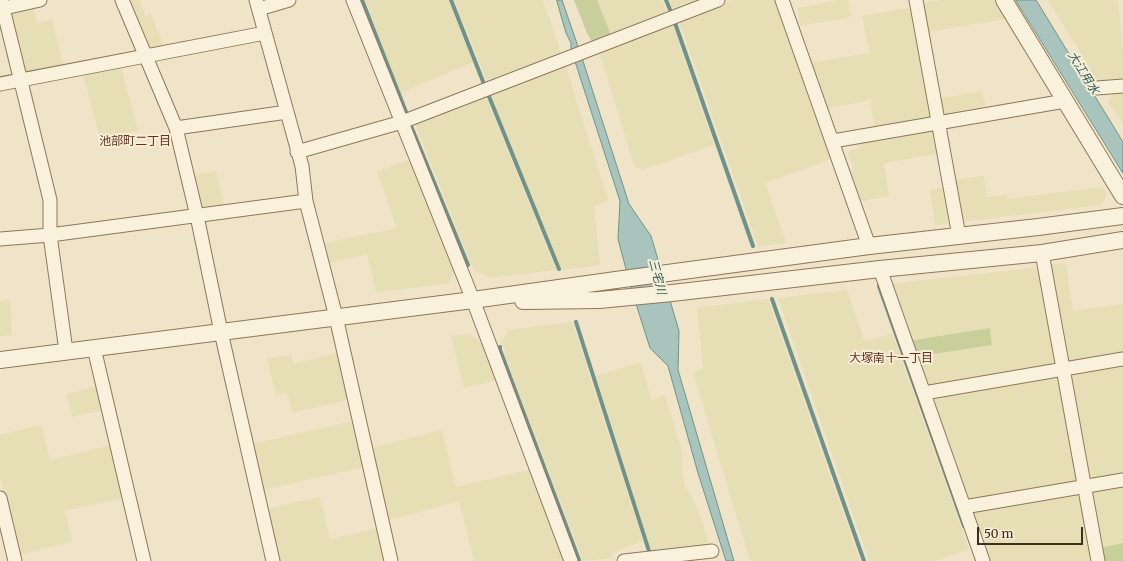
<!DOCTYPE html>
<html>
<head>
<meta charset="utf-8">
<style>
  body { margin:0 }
  #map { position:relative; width:1123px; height:561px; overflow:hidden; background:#f0e4c8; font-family:Merriweather,serif }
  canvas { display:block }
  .scale { position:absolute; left:977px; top:527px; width:106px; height:18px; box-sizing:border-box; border:2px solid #3d2e20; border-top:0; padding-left:5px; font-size:12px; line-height:14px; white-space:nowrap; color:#3d2e20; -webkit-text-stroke:3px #f7eed8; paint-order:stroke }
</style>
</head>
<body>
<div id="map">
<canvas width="1123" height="561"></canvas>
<div class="scale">50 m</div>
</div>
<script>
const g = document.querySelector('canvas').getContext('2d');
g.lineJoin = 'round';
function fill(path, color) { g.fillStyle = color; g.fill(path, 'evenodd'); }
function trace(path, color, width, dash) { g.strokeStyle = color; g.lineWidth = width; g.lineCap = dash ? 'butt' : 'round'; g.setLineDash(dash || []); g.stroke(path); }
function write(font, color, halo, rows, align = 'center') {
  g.font = font + ' Merriweather,"Noto Sans JP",serif'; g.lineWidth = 4; g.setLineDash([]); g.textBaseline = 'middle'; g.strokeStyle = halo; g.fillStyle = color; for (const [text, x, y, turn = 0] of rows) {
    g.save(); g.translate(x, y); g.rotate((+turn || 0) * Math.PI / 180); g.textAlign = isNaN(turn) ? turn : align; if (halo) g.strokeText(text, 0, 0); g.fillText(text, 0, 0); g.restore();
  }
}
fill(new Path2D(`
  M 127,0 L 140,0 L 145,16 L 151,14 L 165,49 L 148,50 Z
  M 365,0 L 448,0 L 473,62 L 401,93 Z
  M 454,0 L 543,0 L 562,56 L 488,84 Z
  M 597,0 L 662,0 L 667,13 L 611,35 Z
  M 669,0 L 703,0 L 673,11 Z
  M 731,0 L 775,0 L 832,159 L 765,183 L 786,243 L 758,246 L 679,21 Z
  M 839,0 L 848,0 L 851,17 L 800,26 L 797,8 Z
  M 941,0 L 994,0 L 1005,19 L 927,32 L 922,3 Z
  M 1048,0 L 1118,0 L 1123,51 L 1123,80 L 1095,83 L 1082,55 Z
  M 33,6 L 37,23 L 52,19 L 64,68 L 24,73 L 10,12 Z
  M 913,7 L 932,116 L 928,121 L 875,131 L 870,100 L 825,109 L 809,63 L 869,53 L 862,16 Z
  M 672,23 L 714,145 L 642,170 L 634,165 L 599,51 Z
  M 565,64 L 608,200 L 594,207 L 600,265 L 562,270 L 490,93 Z
  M 121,68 L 138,131 L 100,137 L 83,75 Z
  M 982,91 L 986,110 L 945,118 L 941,115 L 938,99 Z
  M 1114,92 L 1123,92 L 1123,124 L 1108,101 Z
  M 485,95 L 556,270 L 489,278 L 473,269 L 414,122 Z
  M 931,129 L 935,133 L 939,153 L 884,163 L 889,196 L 858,202 L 847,172 L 854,171 L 848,152 L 859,148 L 857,143 Z
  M 412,158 L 456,271 L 447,284 L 376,292 L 367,254 L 327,264 L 321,244 L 397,228 L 377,172 Z
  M 216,171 L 225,208 L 202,209 L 194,176 Z
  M 984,176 L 987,197 L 1007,194 L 1007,199 L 1103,187 L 1107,194 L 1102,205 L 960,222 L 952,180 Z
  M 946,187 L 952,223 L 935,225 L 930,190 Z
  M 1066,263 L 1073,311 L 1123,304 L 1123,355 L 1070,364 L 1065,361 L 1048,265 Z
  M 1040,267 L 1058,361 L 1054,366 L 930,388 L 924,386 L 914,357 L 992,345 L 990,329 L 909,341 L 889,284 Z
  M 847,290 L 865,342 L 892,333 L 969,549 L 935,561 L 869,561 L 778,298 Z
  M 768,299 L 860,561 L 750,561 L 693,372 L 703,368 L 697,308 Z
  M 10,300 L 12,335 L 0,336 L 0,301 Z
  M 572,322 L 643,541 L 612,553 L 613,558 L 583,561 L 504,353 L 505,350 L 501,342 L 509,330 Z
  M 468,334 L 485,344 L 498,380 L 464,388 L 451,336 Z
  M 337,353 L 348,400 L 292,413 L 287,393 L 276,395 L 267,358 L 291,355 L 293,364 Z
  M 641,362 L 651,400 L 665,395 L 682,452 L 682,472 L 685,485 L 697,507 L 710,546 L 652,553 L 596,376 Z
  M 1123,362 L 1123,477 L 1090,483 L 1067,377 L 1071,371 Z
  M 1056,375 L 1059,378 L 1077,480 L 1074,484 L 969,502 L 964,499 L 930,400 L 932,396 Z
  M 98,386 L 103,410 L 72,417 L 67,394 Z
  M 353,421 L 364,467 L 263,490 L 252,444 Z
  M 41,425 L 50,460 L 111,445 L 123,498 L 65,511 L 72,542 L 18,555 L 0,477 L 0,435 Z
  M 442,430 L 456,487 L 532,469 L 565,561 L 474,561 L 459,501 L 387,521 L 371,448 Z
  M 1123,484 L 1123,543 L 1099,548 L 1091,490 Z
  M 1075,493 L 1080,496 L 1092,561 L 987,561 L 970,514 L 973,510 Z
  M 320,497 L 330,539 L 378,528 L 386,561 L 278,561 L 267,509 Z`), '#e6deb5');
fill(new Path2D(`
  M 574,0 L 597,0 L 611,35 L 592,42 L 586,31 Z
  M 990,328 L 992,345 L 914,357 L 909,341 Z
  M 1123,543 L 1123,561 L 1101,561 L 1099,548 Z`), '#c9cf9b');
const water = new Path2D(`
  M 557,0 L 562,0 L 582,58 L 629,204 L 651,236 L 679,331 L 678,370 L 734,561 L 726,561 L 698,473 L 668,366 L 650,348 L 631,288 L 618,239 L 620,201 L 571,49 L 571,43 L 566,33 Z
  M 1016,0 L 1036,0 L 1123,142 L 1123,173 Z`);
fill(water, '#a9c4bc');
trace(water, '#6f938a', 1);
trace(new Path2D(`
  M 362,0 L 406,112
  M 451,0 L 484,84
  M 666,0 L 671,12
  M 675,23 L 753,246
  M 488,94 L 559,269
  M 411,126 L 468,265
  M 879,286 L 964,526
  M 772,299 L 864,561
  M 576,322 L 649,551
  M 500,347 L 500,350 L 579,560`), '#6f938a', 4);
const minor = new Path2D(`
  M 1,0 L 50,200 L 50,235 L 66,351
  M 122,0 L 176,128 L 197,216 L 221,332 L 273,561
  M 256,0 L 302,166 L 306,201 L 336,317 L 391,561
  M 353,0 L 473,300 L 571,561
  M 782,0 L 869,246
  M 916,0 L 959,236
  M 0,9 L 40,0
  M 259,9 L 289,0
  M 0,84 L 265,33
  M 1097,88 L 1123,86
  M 176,128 L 287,112
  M 833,141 L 1065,101
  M 297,152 L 402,122 L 718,0
  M 0,239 L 50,235 L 306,201
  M 1042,253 L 1098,561
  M 880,269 L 983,561
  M 94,348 L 144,561
  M 924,393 L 1123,359
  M 0,498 L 15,561
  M 964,507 L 1123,480
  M 624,561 L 712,551`);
const tertiary = new Path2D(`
  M 1004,0 L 1123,196
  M 523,301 L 599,300 L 672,293 L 880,269 L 1042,253 L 1123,240
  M 0,360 L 473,300 L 623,279 L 869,246 L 1038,227 L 1123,216`);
trace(minor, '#8d765c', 15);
trace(tertiary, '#8d765c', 18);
trace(minor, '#faf1dc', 13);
trace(tertiary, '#faf1dc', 16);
write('italic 12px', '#2f5d5a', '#f7eed8', [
  ["大江用水",1083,73,58],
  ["三宅川",657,277,76]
]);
write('12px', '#6b2e1e', '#f7eed8', [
  ["池部町二丁目",135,142],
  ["大塚南十一丁目",891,359]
]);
</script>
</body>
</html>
